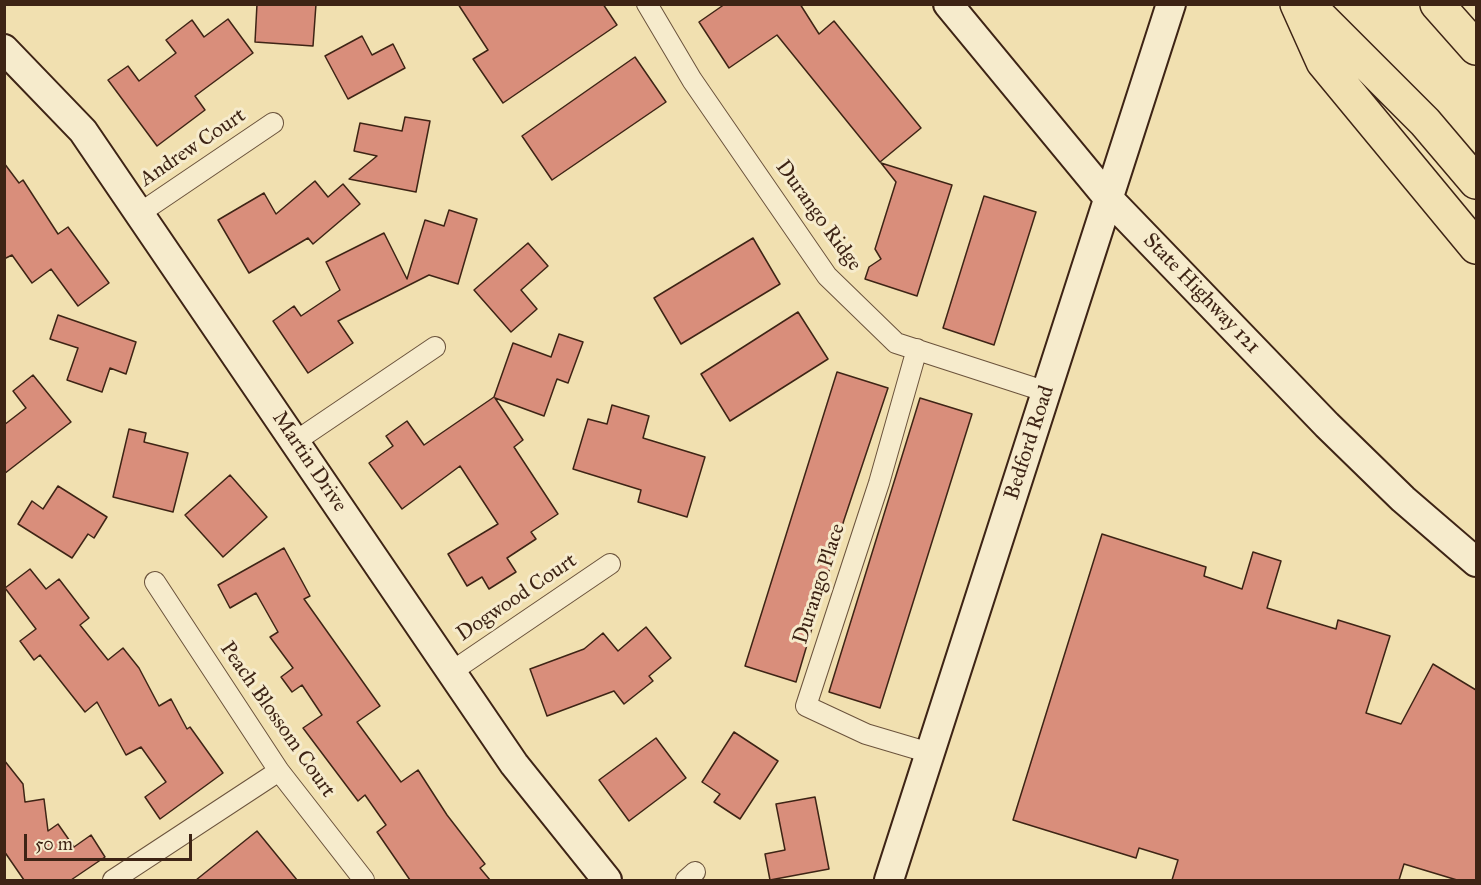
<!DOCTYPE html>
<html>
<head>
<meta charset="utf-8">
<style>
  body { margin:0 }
  #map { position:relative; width:1481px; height:885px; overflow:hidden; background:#f1e0b0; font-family:"IM FELL Great Primer",serif }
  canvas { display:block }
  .frame { position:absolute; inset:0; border:6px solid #3e2415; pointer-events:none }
  .scale { position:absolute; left:24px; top:834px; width:168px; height:27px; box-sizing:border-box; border:3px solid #3e2415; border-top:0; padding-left:8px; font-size:18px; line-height:21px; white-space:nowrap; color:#3e2415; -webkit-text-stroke:4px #f6ebcc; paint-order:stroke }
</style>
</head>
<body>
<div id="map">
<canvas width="1481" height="885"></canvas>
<div class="frame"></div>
<div class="scale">50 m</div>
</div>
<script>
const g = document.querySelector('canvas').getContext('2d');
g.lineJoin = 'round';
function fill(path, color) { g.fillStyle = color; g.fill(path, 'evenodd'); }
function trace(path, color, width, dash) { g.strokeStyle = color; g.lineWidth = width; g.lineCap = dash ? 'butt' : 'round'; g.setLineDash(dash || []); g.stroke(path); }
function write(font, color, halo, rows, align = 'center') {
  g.font = font + ' "IM FELL Great Primer",serif'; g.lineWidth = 6; g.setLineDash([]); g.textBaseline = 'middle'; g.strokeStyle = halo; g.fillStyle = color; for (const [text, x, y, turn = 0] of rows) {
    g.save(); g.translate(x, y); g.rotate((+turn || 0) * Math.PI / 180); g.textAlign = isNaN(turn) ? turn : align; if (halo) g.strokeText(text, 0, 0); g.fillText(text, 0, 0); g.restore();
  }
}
const building = new Path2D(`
  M 257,4 L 316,4 L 313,46 L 255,42 Z
  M 458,4 L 603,4 L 617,25 L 503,103 L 473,59 L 488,50 Z
  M 725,4 L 800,4 L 819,34 L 834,21 L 921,128 L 880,162 L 777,35 L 729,68 L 699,22 Z
  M 228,19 L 253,53 L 195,96 L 205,110 L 157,146 L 108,80 L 128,66 L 139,81 L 176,53 L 166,40 L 192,20 L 204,37 Z
  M 362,36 L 372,55 L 393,44 L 405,68 L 348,99 L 325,56 Z
  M 635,57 L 666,102 L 552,180 L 522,136 Z
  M 405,117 L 430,121 L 416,192 L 349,179 L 377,156 L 354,151 L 360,123 L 402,131 Z
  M 4,163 L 19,183 L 23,180 L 58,234 L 68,227 L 109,283 L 78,306 L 51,269 L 32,283 L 12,255 L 4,259 Z
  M 881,163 L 952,185 L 917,296 L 865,279 L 869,267 L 881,259 L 875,249 L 896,182 Z
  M 315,181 L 328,197 L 343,184 L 360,204 L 313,244 L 308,238 L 249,273 L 218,220 L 264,193 L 276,214 Z
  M 984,196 L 1036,212 L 994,345 L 943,328 Z
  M 449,210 L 477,219 L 458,284 L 429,275 L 338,321 L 353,343 L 308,373 L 273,321 L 294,306 L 301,316 L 340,290 L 326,262 L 384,233 L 407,279 L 425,220 L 444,226 Z
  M 753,238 L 780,284 L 681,344 L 654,298 Z
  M 528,243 L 548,266 L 521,290 L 537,309 L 511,332 L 474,290 Z
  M 798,312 L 828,359 L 730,421 L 701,374 Z
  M 58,315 L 136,342 L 126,374 L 110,368 L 102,392 L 67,380 L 78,348 L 50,339 Z
  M 559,334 L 583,342 L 568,383 L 557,379 L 544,416 L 495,398 L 523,440 L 514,447 L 558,514 L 531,532 L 536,539 L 507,558 L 516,572 L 489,589 L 482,577 L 467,586 L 448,554 L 498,524 L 460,466 L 402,509 L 369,463 L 393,446 L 386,436 L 407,421 L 424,445 L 494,397 L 513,343 L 551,357 Z
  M 837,372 L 888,388 L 844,520 L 796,682 L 745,666 Z
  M 33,375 L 71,422 L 4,474 L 4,425 L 26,408 L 13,391 Z
  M 920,398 L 972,414 L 880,708 L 829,692 Z
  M 612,405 L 649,416 L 643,438 L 705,457 L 687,517 L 638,502 L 641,490 L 573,469 L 588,419 L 607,424 Z
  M 129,429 L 146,433 L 144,442 L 188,453 L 173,512 L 113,497 Z
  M 230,475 L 267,517 L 223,557 L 185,515 Z
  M 58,486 L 107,517 L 94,538 L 88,534 L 72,558 L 18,524 L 32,501 L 43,509 Z
  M 1102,534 L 1206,567 L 1204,576 L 1242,589 L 1253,552 L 1281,561 L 1267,608 L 1336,629 L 1338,620 L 1390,636 L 1366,713 L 1401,724 L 1433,664 L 1476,690 L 1476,880 L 1457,880 L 1404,864 L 1399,880 L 1172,880 L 1178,860 L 1139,848 L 1136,858 L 1013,820 Z
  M 284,548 L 310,596 L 304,599 L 380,706 L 357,722 L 401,782 L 418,770 L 447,815 L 485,864 L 480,868 L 490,880 L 410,880 L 377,832 L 386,825 L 365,795 L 358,801 L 303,728 L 322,715 L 302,685 L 292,692 L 281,677 L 293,668 L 270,637 L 278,632 L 256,593 L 230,608 L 218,585 Z
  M 30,569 L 46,589 L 59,579 L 89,618 L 80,625 L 108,660 L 123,648 L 139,668 L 159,706 L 171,699 L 187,729 L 190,727 L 223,773 L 160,819 L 145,797 L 166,782 L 141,747 L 126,755 L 97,702 L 85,712 L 40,655 L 34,660 L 20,641 L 36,629 L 5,588 Z
  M 646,627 L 671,658 L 649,676 L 653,681 L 624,704 L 614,691 L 547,716 L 530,669 L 584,649 L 603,633 L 618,651 Z
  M 734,732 L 778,761 L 740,819 L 714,802 L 720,794 L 702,782 Z
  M 656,738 L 686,778 L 629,821 L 599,780 Z
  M 4,760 L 23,784 L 25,802 L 44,799 L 48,831 L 58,824 L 74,847 L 91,835 L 105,857 L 71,880 L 24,880 L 4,851 Z
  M 815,797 L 829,869 L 770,880 L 765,854 L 785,850 L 776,804 Z
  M 257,831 L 297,880 L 196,880 Z`);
fill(building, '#d98e7b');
trace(building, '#3e2415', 1.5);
const street = new Path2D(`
  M 647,4 L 692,80 L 827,276 L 896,343 L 1047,392
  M 140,213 L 273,123
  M 917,349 L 879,483 L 806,706 L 866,734 L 930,753
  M 296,441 L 435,347
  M 155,582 L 279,771 L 364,880
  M 451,672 L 610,564
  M 113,880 L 279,771
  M 686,880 L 695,872`);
const secondary = new Path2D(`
  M 948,4 L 1109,199 L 1327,425 L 1403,499 L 1476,562
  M 4,49 L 83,131 L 514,764 L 607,880
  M 889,880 L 1171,4`);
const highway = new Path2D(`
  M 1297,4 L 1323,62 L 1476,247
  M 1307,4 L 1425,122 L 1476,182
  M 1437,4 L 1476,48`);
trace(street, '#6b533c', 22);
trace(secondary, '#3e2415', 32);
trace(highway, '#3e2415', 36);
trace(street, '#f6ebcc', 20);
trace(secondary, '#f6ebcc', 28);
trace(highway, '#f1e0b0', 33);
write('21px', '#3e2415', '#f6ebcc', [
  ["Andrew Court",193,148,-34],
  ["Durango Ridge",818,216,54],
  ["State Highway 121",1201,294,46],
  ["Bedford Road",1030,443,-72],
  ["Martin Drive",309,462,56],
  ["Durango Place",820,584,-72],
  ["Dogwood Court",517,598,-34],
  ["Peach Blossom Court",277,720,55]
]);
</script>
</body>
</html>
